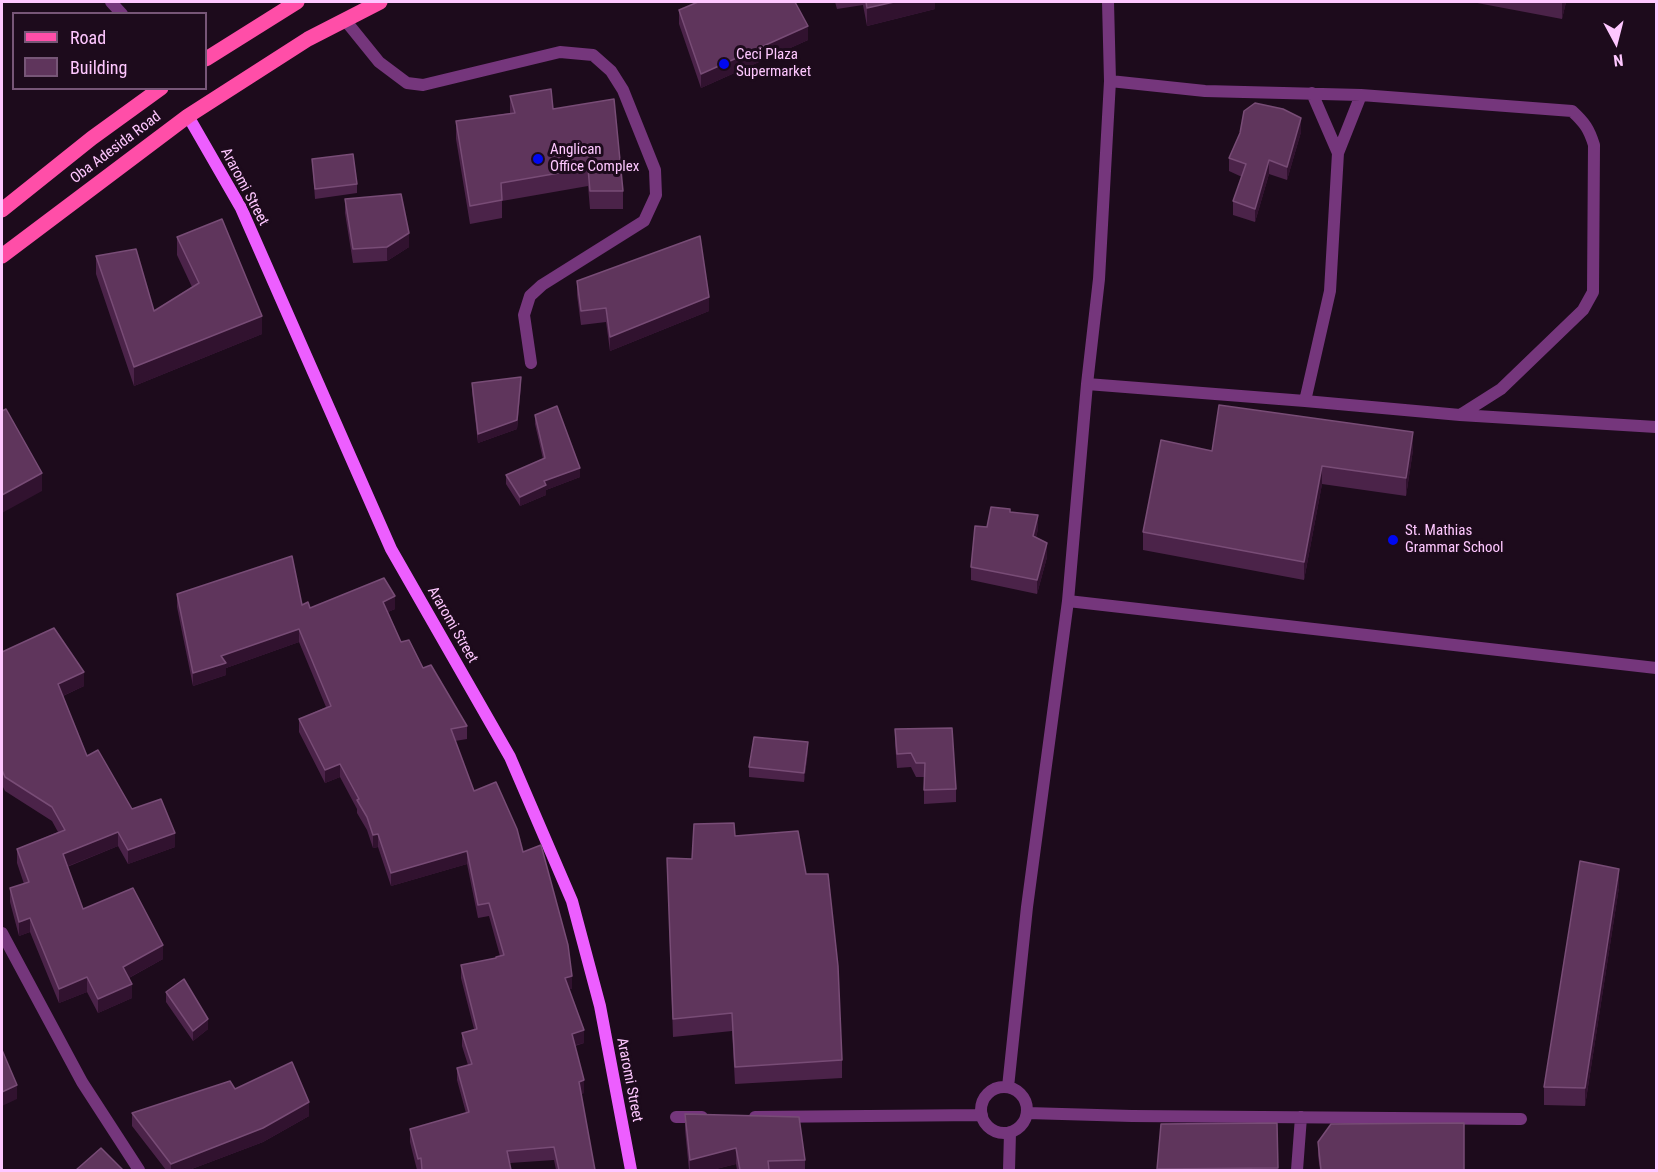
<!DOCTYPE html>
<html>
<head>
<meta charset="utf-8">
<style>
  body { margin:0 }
  #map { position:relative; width:1658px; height:1172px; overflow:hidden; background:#1d0b1c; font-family:"Roboto Condensed",sans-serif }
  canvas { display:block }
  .frame { position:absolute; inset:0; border:3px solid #fec7ff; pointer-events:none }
  .legend { position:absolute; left:12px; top:12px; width:195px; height:78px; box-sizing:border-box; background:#1d0b1c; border:2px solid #775677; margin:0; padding:8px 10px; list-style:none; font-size:18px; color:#fec7ff }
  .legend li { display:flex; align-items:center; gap:12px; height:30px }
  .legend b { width:30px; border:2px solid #775677 }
  .north { position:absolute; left:1586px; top:12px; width:60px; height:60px; -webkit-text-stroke:4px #1d0b1c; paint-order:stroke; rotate:173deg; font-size:16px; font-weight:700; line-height:24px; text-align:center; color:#fec7ff }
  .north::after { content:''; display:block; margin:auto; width:21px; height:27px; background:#fec7ff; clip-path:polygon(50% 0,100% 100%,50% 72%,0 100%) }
</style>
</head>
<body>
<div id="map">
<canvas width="1658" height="1172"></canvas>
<div class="frame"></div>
<ul class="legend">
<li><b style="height:8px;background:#ff4ea8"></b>Road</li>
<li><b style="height:16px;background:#5f355c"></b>Building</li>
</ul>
<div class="north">N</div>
</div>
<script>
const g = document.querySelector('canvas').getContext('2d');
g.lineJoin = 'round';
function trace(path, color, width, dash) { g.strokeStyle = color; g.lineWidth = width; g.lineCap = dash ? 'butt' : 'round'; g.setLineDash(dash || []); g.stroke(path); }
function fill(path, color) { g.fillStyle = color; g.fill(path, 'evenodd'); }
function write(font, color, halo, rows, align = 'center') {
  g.font = font + ' "Roboto Condensed",sans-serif'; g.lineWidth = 6; g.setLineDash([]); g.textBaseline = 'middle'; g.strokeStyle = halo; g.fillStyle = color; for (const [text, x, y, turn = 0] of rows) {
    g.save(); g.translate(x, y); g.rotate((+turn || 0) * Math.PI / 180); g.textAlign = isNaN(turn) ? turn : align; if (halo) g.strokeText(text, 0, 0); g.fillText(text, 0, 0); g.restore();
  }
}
trace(new Path2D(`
  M 111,2 L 122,14
  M 345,20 L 379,62 L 407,83 L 423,85 L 560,52 L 593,55 L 611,71 L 623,90 L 655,170 L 656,195 L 644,221 L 542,285 L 530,296 L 524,315 L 531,363
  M 1110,81 L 1205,91 L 1361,95 L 1572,111 C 1585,123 1589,129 1594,145 L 1593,292 L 1583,310 L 1501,389 L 1460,415
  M 1312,93 L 1338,153
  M 1087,384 L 1305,401 L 1460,415 L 1656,427
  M 1305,401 L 1330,291 L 1338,153 L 1361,95
  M 1068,601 L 1656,668
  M 2,933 L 82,1082 L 139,1170
  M 1008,1087 L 1027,907 L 1068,601 L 1087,384 L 1099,279 L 1110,81 L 1108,2
  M981 1110a23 23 0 1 1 46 0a23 23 0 1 1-46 0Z
  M 1027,1113 L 1132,1116 L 1521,1119
  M 676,1117 L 702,1117
  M 755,1117 L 982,1115
  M 1009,1170 L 1010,1132
  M 1297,1170 L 1301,1117`), '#75367c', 12);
trace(new Path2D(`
  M 188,116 L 241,208 L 391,549 L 510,757 L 572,901 L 600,1006 L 631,1170`), '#ed5eff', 12);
trace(new Path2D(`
  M 206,59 L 297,2
  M 2,210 L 92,138 L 161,88
  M 2,256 L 188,116 L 308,39 L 380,2`), '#ff4ea8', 15);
fill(new Path2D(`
  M 835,2 L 935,2 L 935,9 L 867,26 L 863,5 L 837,9 Z
  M 1472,2 L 1566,2 L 1562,19 Z
  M 679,10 L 808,40 L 701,88 L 679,24 Z
  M 510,96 L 553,109 L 623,191 L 623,209 L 590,209 L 588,186 L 502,201 L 502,218 L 470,224 L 456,139 L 456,121 L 510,113 Z
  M 1301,132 L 1287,180 L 1269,174 L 1255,222 L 1233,215 L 1233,201 L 1242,177 L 1229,171 L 1229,158 Z
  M 312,159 L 357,184 L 357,193 L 315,199 Z
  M 345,199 L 409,247 L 387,261 L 353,263 L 345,213 Z
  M 177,237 L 262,334 L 134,386 L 96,274 L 96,256 L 154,311 L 192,287 L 177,255 Z
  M 577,281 L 709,311 L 610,351 L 606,322 L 581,325 L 577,295 Z
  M 472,383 L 521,386 L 517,429 L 478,443 L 472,392 Z
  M 535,415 L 580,477 L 546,490 L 546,495 L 520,506 L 506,484 L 506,475 L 543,459 L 535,424 Z
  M 1413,450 L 1406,496 L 1322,484 L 1304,580 L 1143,550 L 1143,532 L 1212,451 Z
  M 1010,512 L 1038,529 L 1036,537 L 1047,557 L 1037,594 L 971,580 L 971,567 L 987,527 Z
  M 177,594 L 302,605 L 310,608 L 395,609 L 388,612 L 401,642 L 423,668 L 467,726 L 467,739 L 455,741 L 474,791 L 523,852 L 572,989 L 569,989 L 584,1043 L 575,1046 L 584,1093 L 581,1094 L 595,1170 L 556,1170 L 554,1160 L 510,1163 L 511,1170 L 417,1170 L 410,1142 L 410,1129 L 466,1113 L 457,1080 L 457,1068 L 468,1065 L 462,1046 L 462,1033 L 474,1029 L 461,978 L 461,965 L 496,958 L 500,956 L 489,916 L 478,918 L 467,864 L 391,886 L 378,847 L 373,848 L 367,830 L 357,813 L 357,809 L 340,777 L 325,783 L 299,732 L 299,719 L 326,707 L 299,642 L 226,668 L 226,675 L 193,686 L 177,607 Z
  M 2,652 L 84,686 L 63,696 L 87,756 L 132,809 L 175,847 L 128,864 L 118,846 L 67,867 L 83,909 L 163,959 L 129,978 L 132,998 L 98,1013 L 87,992 L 59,1003 L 30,932 L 19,936 L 10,902 L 10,888 L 24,884 L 17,863 L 17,849 L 58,832 L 52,821 L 5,791 L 2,785 Z
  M 895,729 L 956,789 L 956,802 L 924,804 L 924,777 L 916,777 L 911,767 L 897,768 L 895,743 Z
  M 808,751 L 804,782 L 749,777 L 749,767 Z
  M 735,836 L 806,874 L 842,1060 L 842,1078 L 735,1084 L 732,1031 L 673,1037 L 667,858 L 692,859 Z
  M 1619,887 L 1585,1106 L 1544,1105 L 1544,1087 Z
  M 166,992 L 208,1029 L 193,1041 L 166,1002 Z
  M 235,1089 L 309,1116 L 263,1142 L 189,1170 L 166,1170 L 132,1126 L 132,1113 Z
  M 685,1114 L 805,1160 L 805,1170 L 737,1170 L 736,1164 L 712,1170 L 689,1170 L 685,1130 Z
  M 1277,1123 L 1278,1170 L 1157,1170 L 1161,1124 Z
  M 1318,1142 L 1464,1170 L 1320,1170 L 1318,1156 Z`), '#4b2349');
fill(new Path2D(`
  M 894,2 L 935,2 L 935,9 L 867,26 L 867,8 Z
  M 1562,2 L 1566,2 L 1562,19 Z
  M 808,26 L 808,40 L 701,88 L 701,74 Z
  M 1301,118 L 1301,132 L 1287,180 L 1287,167 Z
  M 1269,160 L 1269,174 L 1255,222 L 1255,209 Z
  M 409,233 L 409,247 L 387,261 L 387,247 Z
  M 709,297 L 709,311 L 610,351 L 610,337 Z
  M 262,316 L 262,334 L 134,386 L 134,367 Z
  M 521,377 L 517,429 L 478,443 L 478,434 Z
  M 1413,432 L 1413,450 L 1406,496 L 1406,478 Z
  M 1322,466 L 1322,484 L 1304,580 L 1304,562 Z
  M 580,468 L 580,477 L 546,490 L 546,495 L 520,506 L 520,497 L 544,481 Z
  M 42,473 L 42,491 L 2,513 L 2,495 Z
  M 1038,515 L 1038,529 L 1033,550 L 1033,536 Z
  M 1047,543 L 1047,557 L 1037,594 L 1037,580 Z
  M 395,596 L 395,609 L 383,614 L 383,602 Z
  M 299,629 L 299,642 L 226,668 L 226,675 L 193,686 L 193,673 L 221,656 Z
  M 84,672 L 84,686 L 58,698 L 58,684 Z
  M 808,742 L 808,751 L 804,782 L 804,773 Z
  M 340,764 L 340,777 L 325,783 L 325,770 Z
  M 118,832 L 118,846 L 63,868 L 63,854 Z
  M 175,833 L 175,847 L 128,864 L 128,850 Z
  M 378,834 L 378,847 L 373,848 L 373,835 Z
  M 467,851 L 467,864 L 391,886 L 391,873 Z
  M 1619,869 L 1619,887 L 1585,1106 L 1585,1088 Z
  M 30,918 L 30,932 L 19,936 L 19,922 Z
  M 163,945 L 163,959 L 123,981 L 123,967 Z
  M 572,976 L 572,989 L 565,990 L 565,978 Z
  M 87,977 L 87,992 L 59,1003 L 59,989 Z
  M 132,984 L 132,998 L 98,1013 L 98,999 Z
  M 208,1019 L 208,1029 L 193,1041 L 193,1031 Z
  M 584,1030 L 584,1043 L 572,1046 L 572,1034 Z
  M 584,1080 L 584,1093 L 579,1095 L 579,1082 Z
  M 17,1085 L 17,1099 L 2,1106 L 2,1092 Z
  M 309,1102 L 309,1116 L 263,1142 L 189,1170 L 171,1170 L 171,1164 Z
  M 736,1148 L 736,1164 L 712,1170 L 690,1170 L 690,1160 Z`), '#31122f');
const building = new Path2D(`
  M 698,2 L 795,2 L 808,26 L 701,74 L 679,10 Z
  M 866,2 L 894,2 L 867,8 Z
  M 551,89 L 553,109 L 614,99 L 623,191 L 590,191 L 588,168 L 501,183 L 502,200 L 470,206 L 456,121 L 515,113 L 510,96 Z
  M 1255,103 L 1283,109 L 1301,118 L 1287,167 L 1269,160 L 1255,209 L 1233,201 L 1246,164 L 1229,158 L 1240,133 L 1244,111 Z
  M 353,154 L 357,184 L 315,189 L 312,159 Z
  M 401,194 L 409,233 L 387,247 L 353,249 L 345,199 Z
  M 222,219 L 262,316 L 134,367 L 96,256 L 136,249 L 154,311 L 199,283 L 177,237 Z
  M 700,236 L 709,297 L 610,337 L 606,308 L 581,311 L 577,281 Z
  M 521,377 L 517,420 L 478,434 L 472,383 Z
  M 1219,405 L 1413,432 L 1406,478 L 1322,466 L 1304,562 L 1143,532 L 1161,440 L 1212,451 Z
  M 557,406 L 580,468 L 544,481 L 546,485 L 520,497 L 506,475 L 545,458 L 535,415 Z
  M 6,409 L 42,473 L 2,495 L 2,411 Z
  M 991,507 L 1010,509 L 1010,512 L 1038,515 L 1033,536 L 1047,543 L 1037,580 L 971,567 L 975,526 L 987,527 Z
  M 292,556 L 302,605 L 308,602 L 310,608 L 384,578 L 395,596 L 383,602 L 401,642 L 409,640 L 423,668 L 431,665 L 467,726 L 451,729 L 474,791 L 496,782 L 517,829 L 523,852 L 541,845 L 568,945 L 572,976 L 565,978 L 584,1030 L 572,1034 L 584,1080 L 579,1082 L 595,1170 L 559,1170 L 554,1147 L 507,1151 L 511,1170 L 422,1170 L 421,1158 L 418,1159 L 410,1129 L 469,1112 L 457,1068 L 472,1064 L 462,1033 L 477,1029 L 461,965 L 496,958 L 496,957 L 504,955 L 489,903 L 478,905 L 467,851 L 391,873 L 378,834 L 373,835 L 367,817 L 357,800 L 359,799 L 340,764 L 325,770 L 299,719 L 331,706 L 299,629 L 221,656 L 226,663 L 193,673 L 177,594 Z
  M 54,628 L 84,672 L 58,684 L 87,756 L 98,750 L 132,809 L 161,799 L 175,833 L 128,850 L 118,832 L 63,854 L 83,909 L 133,888 L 163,945 L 123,967 L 132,984 L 98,999 L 87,977 L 59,989 L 30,918 L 19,922 L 10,888 L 29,882 L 17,849 L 65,830 L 52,807 L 5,777 L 2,770 L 2,652 Z
  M 952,728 L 956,789 L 924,790 L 925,763 L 916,763 L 911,753 L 897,754 L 895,729 Z
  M 754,737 L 808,742 L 804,773 L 749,767 Z
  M 734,823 L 735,836 L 798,831 L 806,874 L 828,874 L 838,966 L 842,1060 L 735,1067 L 732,1013 L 673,1019 L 667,858 L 692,859 L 694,824 Z
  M 1580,861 L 1619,869 L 1585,1088 L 1544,1087 Z
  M 184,979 L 208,1019 L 193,1031 L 166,992 Z
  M 2,1050 L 17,1085 L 2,1092 Z
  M 292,1062 L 309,1102 L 263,1128 L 171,1164 L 132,1113 L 230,1081 L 235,1089 Z
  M 685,1114 L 799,1117 L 805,1160 L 768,1161 L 769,1170 L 740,1170 L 736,1148 L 690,1160 Z
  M 1277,1123 L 1278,1168 L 1157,1169 L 1161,1124 Z
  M 1464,1123 L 1464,1170 L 1321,1170 L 1318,1142 L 1331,1124 Z
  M 101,1148 L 123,1170 L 76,1170 Z`);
fill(building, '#5f355c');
trace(building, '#784c76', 1.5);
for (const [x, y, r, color] of [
  [724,64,6,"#0008f2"],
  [538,159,6,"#0008f2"],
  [1393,540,6,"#0008f2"]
]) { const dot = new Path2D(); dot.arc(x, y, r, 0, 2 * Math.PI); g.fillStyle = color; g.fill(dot); trace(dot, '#1d0b1c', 2); }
write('15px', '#fec7ff', '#1d0b1c', [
  ["Ceci Plaza",736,55],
  ["Supermarket",736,72],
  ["Anglican",550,150],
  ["Office Complex",550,167],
  ["St. Mathias",1405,531],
  ["Grammar School",1405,548]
], 'left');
write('15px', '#fec7ff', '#1d0b1c', [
  ["Oba Adesida Road",116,148,-37],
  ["Araromi Street",244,187,62],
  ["Araromi Street",452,625,60],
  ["Araromi Street",629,1080,79]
]);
</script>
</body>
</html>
